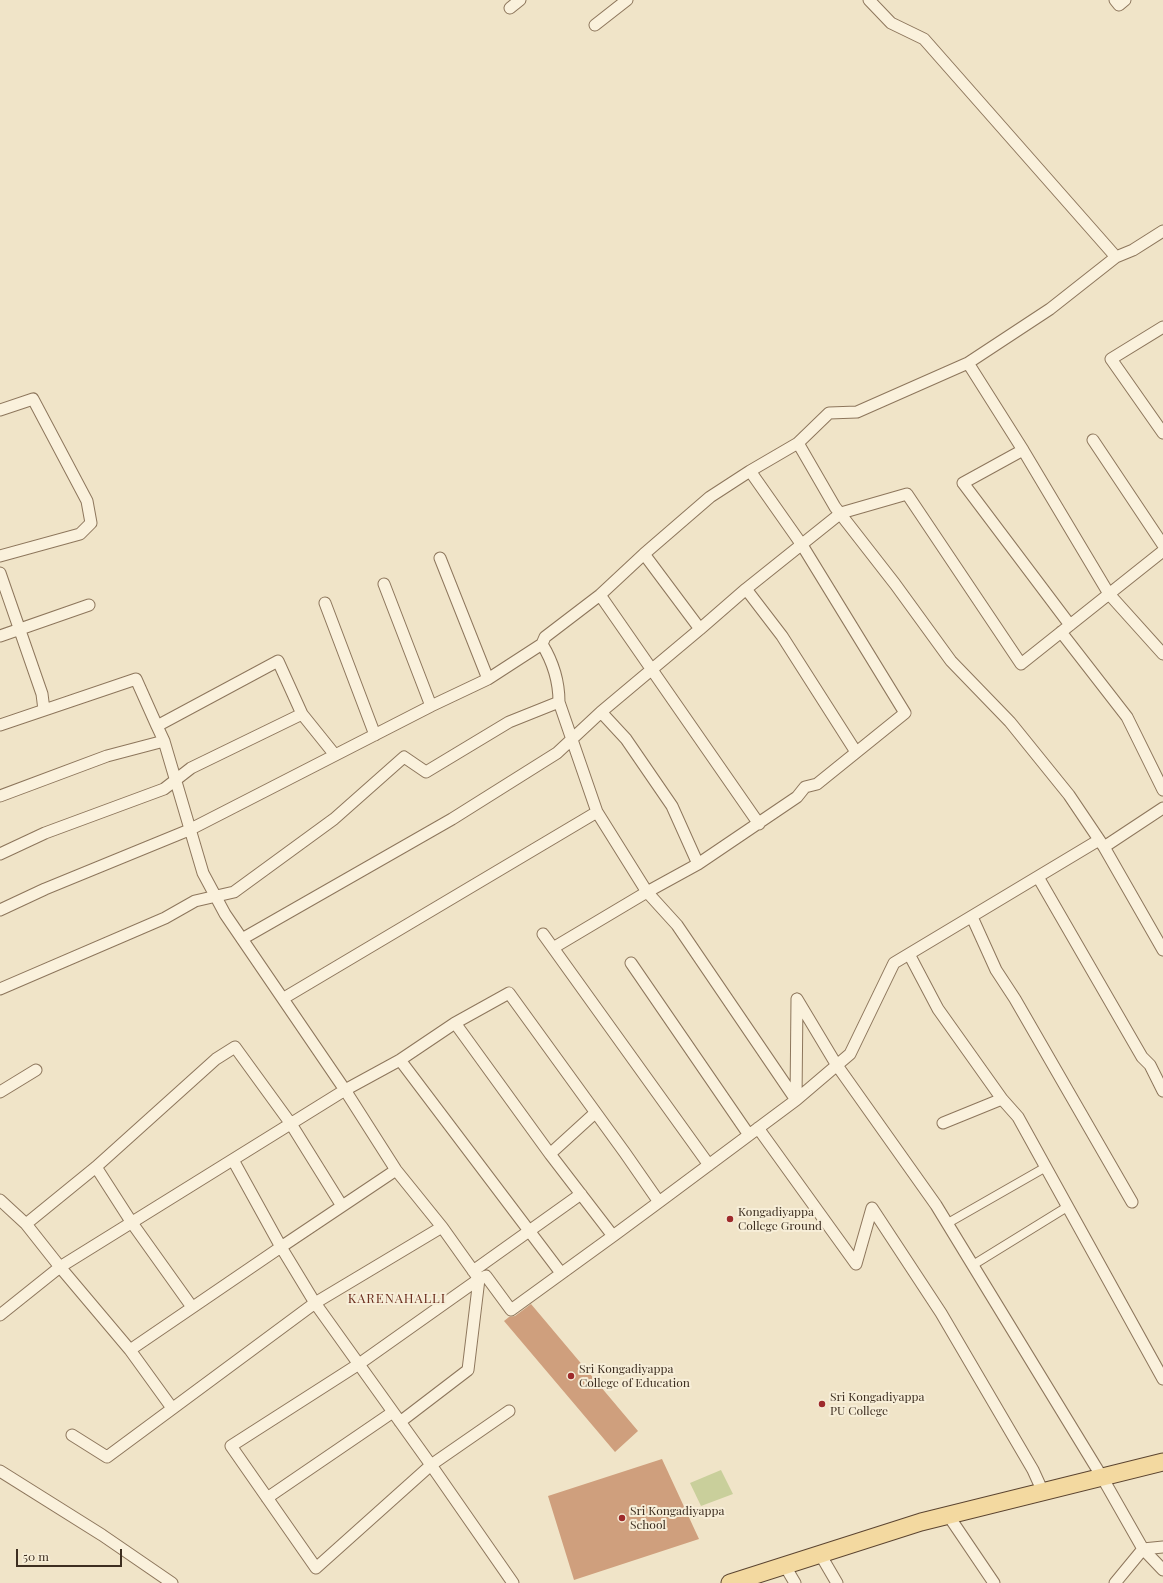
<!DOCTYPE html>
<html>
<head>
<meta charset="utf-8">
<style>
  body { margin:0 }
  #map { position:relative; width:1163px; height:1583px; overflow:hidden; background:#f0e4c8; font-family:"Playfair Display",serif }
  canvas { display:block }
  .scale { position:absolute; left:16px; top:1549px; width:106px; height:18px; box-sizing:border-box; border:2px solid #3d2e20; border-top:0; padding-left:5px; font-size:12px; line-height:14px; white-space:nowrap; color:#3d2e20; -webkit-text-stroke:3px #f7eed8; paint-order:stroke }
</style>
</head>
<body>
<div id="map">
<canvas width="1163" height="1583"></canvas>
<div class="scale">50 m</div>
</div>
<script>
const g = document.querySelector('canvas').getContext('2d');
g.lineJoin = 'round';
function fill(path, color) { g.fillStyle = color; g.fill(path, 'evenodd'); }
function trace(path, color, width, dash) { g.strokeStyle = color; g.lineWidth = width; g.lineCap = dash ? 'butt' : 'round'; g.setLineDash(dash || []); g.stroke(path); }
function write(font, color, halo, rows, align = 'center') {
  g.font = font + ' "Playfair Display",serif'; g.lineWidth = 4; g.setLineDash([]); g.textBaseline = 'middle'; g.strokeStyle = halo; g.fillStyle = color; for (const [text, x, y, turn = 0] of rows) {
    g.save(); g.translate(x, y); g.rotate((+turn || 0) * Math.PI / 180); g.textAlign = isNaN(turn) ? turn : align; if (halo) g.strokeText(text, 0, 0); g.fillText(text, 0, 0); g.restore();
  }
}
fill(new Path2D(`
  M 721,1470 L 733,1494 L 701,1506 L 690,1483 Z`), '#c9cf9b');
fill(new Path2D(`
  M 531,1304 L 638,1431 L 615,1452 L 504,1321 L 509,1317 L 515,1316 Z
  M 662,1459 L 699,1539 L 574,1580 L 548,1496 Z`), '#cf9f7d');
const pedestrian = new Path2D(`
  M 948,1223 L 1046,1167
  M 973,1265 L 1067,1207`);
const minor = new Path2D(`
  M 869,0 L 891,23 L 924,39 L 1116,257
  M 1115,0 L 1119,5 L 1125,0
  M 510,8 L 520,0
  M 595,25 L 627,0
  M 1163,327 L 1111,359 L 1163,433
  M 968,363 L 1023,450 L 1109,594 L 1163,654
  M 0,410 L 33,399 L 87,501 L 91,523 L 80,534 L 0,556
  M 1093,440 L 1163,545
  M 798,443 L 835,507 L 895,584 L 951,661 L 1010,722 L 1069,795 L 1104,847 L 1163,950
  M 1023,450 L 963,483 L 1070,625
  M 644,554 L 700,629 L 746,589 L 841,513 L 907,494 L 1021,664 L 1163,551
  M 440,558 L 488,679 L 542,644 L 545,637 L 600,595 L 644,554 L 710,497 L 750,471 L 798,443 L 829,413 L 857,412 L 968,363 L 1050,309 L 1116,257 L 1133,250 L 1163,231
  M 0,573 L 42,694 L 44,710
  M 384,584 L 431,706
  M 746,589 L 782,636 L 856,752
  M 600,595 L 759,824
  M 325,603 L 375,735
  M 1061,632 L 1127,717 L 1163,790
  M 0,636 L 89,605
  M 542,644 C 553,662 559,681 559,702 L 597,812
  M 601,712 L 626,739 L 672,806 L 698,864
  M 0,725 L 136,679 L 157,726 L 278,661 L 302,714 L 335,755
  M 164,741 L 203,873 L 225,914 L 345,1090 L 396,1170 L 442,1227 L 479,1279 L 486,1276 L 511,1310 L 613,1236 L 550,1154 L 455,1023
  M 0,796 L 107,756 L 164,741 L 157,726
  M 1104,847 L 1163,808
  M 0,854 L 45,833 L 164,789 L 191,768 L 302,714
  M 1038,877 L 1142,1057 L 1150,1065 L 1163,1091
  M 0,910 L 45,889 L 189,830 L 431,706 L 488,679
  M 972,917 L 996,970 L 1015,999 L 1132,1202
  M 543,934 L 709,1165
  M 242,939 L 452,819 L 557,753 L 601,712 L 700,629
  M 553,948 L 647,892 L 698,864 L 797,797 L 805,787 L 817,784 L 905,713 L 802,545 L 750,471
  M 909,954 L 938,1009 L 1002,1099
  M 631,963 L 749,1135
  M 0,989 L 165,918 L 195,901 L 234,892 L 334,819 L 404,757 L 426,772 L 509,722 L 559,702
  M 284,998 L 597,812 L 647,892 L 677,925 L 796,1100 L 659,1202
  M 797,999 L 836,1064 L 936,1205 L 1102,1477 L 1143,1549 L 1163,1570
  M 400,1060 L 561,1273
  M 0,1092 L 36,1070
  M 796,1100 L 850,1054 L 894,963 L 1099,840
  M 796,1100 L 797,999
  M 943,1123 L 1002,1099 L 1018,1117 L 1163,1379
  M 758,1128 L 856,1264 L 872,1208 L 941,1313 L 1033,1470 L 1043,1492
  M 550,1154 L 595,1113
  M 233,1160 L 281,1247 L 396,1170
  M 96,1167 L 132,1223 L 192,1307
  M 0,1200 L 26,1224 L 60,1267 L 130,1350 L 172,1408
  M 26,1224 L 96,1167 L 216,1059 L 235,1047 L 291,1124 L 342,1206
  M 473,1271 L 581,1194
  M 0,1315 L 60,1267 L 345,1090 L 400,1060 L 455,1023 L 509,993 L 625,1153 L 659,1202 L 613,1236
  M 130,1350 L 281,1247 L 315,1303 L 431,1465 L 513,1583
  M 400,1422 L 468,1370 L 479,1279 L 359,1364 L 231,1446 L 316,1568 L 431,1465 L 509,1411
  M 72,1435 L 107,1457 L 315,1303 L 442,1227
  M 0,1471 L 102,1535 L 172,1583
  M 267,1498 L 393,1412
  M 948,1515 L 994,1583
  M 820,1554 L 837,1583
  M 785,1566 L 795,1583
  M 1115,1583 L 1143,1549 L 1163,1547`);
const primary = new Path2D(`
  M 730,1583 L 921,1522 L 1163,1462`);
trace(pedestrian, '#8d765c', 10);
trace(minor, '#8d765c', 13);
trace(primary, '#5b4430', 19);
trace(pedestrian, '#faf1dc', 8);
trace(minor, '#faf1dc', 11);
trace(primary, '#f3d9a0', 17);
for (const [x, y, r, color] of [
  [730,1219,4,"#9e2a2b"],
  [571,1376,4,"#9e2a2b"],
  [822,1404,4,"#9e2a2b"],
  [622,1518,4,"#9e2a2b"]
]) { const dot = new Path2D(); dot.arc(x, y, r, 0, 2 * Math.PI); g.fillStyle = color; g.fill(dot); trace(dot, '#f7eed8', 1.5); }
write('12px', '#3d2e20', '#f7eed8', [
  ["Kongadiyappa",738,1212],
  ["College Ground",738,1226],
  ["Sri Kongadiyappa",579,1369],
  ["College of Education",579,1383],
  ["Sri Kongadiyappa",830,1397],
  ["PU College",830,1411],
  ["Sri Kongadiyappa",630,1511],
  ["School",630,1525]
], 'left');
g.letterSpacing = '1px';
write('13px', '#6b2e1e', '#f7eed8', [
  ["KARENAHALLI",397,1299]
]);
g.letterSpacing = '0px';
</script>
</body>
</html>
